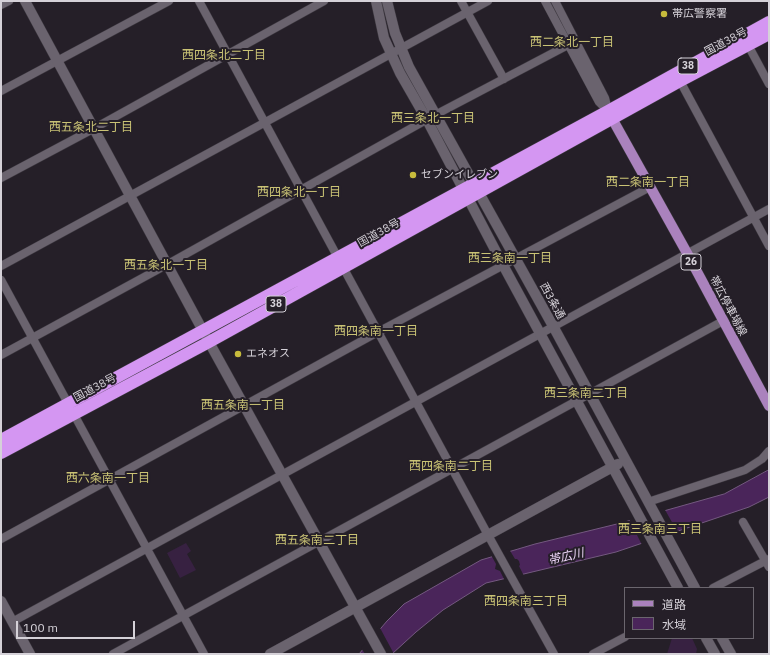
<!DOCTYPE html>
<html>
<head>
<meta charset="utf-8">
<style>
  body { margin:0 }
  #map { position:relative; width:770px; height:655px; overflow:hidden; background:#251f28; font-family:"IBM Plex Sans","Noto Sans JP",sans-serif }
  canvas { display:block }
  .frame { position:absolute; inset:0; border:2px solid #d5d1d8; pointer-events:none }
  .legend { position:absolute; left:624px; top:587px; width:130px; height:52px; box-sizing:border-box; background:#251f28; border:1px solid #6b666e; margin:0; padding:5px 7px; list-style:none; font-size:12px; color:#d5d1d8 }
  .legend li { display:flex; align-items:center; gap:8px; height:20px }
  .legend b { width:20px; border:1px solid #6b666e }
  .scale { position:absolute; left:16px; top:621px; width:119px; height:18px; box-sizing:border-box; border:2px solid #d5d1d8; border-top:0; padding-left:5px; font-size:12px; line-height:14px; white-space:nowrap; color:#d5d1d8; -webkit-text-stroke:3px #251f28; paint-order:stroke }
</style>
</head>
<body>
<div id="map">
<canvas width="770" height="655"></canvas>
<div class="frame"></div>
<ul class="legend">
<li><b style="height:5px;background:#aa82bd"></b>道路</li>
<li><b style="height:11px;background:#4a255a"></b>水域</li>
</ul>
<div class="scale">100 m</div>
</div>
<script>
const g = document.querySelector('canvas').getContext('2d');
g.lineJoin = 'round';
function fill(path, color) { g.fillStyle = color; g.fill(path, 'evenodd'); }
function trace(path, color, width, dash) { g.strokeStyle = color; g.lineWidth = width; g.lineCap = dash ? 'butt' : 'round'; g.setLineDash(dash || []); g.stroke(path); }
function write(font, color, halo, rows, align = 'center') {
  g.font = font + ' "IBM Plex Sans","Noto Sans JP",sans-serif'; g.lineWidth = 4; g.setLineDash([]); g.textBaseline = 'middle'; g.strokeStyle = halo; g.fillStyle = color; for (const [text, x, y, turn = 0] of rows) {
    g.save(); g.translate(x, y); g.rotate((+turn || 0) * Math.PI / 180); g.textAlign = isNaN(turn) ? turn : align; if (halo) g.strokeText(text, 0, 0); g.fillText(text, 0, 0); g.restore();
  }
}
fill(new Path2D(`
  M 186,543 L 191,551 L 187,554 L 196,570 L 180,578 L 167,553 Z
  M 672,638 L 692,638 L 697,649 L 696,654 L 667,654 Z`), '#372141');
const water = new Path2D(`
  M 769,470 L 769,497 L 749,507 L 616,552 L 486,583 L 443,610 L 416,632 L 392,654 L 359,654 L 387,621 L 404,604 L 481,560 L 535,544 L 621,523 L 724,494 Z`);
fill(water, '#4a255a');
trace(water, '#745980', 1);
fill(new Path2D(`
  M 664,508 L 678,533 L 642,545 L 629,519 Z
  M 509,549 L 515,559 L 517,559 L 519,561 L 520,565 L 519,566 L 524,576 L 505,581 L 500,571 L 495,569 L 496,564 L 491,555 Z
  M 379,626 L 394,654 L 365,654 L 361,648 Z`), '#251f28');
const street = new Path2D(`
  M 199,1 L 488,535 L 554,654
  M 461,1 L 504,79
  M 545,1 L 599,102 L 608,111
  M 555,1 L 605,98 L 608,110
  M 1,5 L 9,1
  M 748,45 L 769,84
  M 680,81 L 769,246
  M 1,91 L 169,1
  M 1,178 L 93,129 L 324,1
  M 1,266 L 488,1
  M 1,280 L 204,654
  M 1,355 L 168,264 L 435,115 L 568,45
  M 648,502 L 745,470 L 762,459 L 769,451
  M 743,522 L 769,567
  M 1,539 L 378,332 L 650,187
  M 713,588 L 769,559
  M 12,622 L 769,209
  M 113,654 L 723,321
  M 593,654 L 625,637`);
const secondary = new Path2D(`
  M 25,1 L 209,342 L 381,654
  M 376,1 L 384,38 L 400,73 L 427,120 L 503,265 L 678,588
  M 387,1 L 395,33 L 409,67 L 553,326 L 695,588
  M 1,601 L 30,654
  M 706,638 L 715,654
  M 722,638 L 731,654
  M 270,654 L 618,464`);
const primary = new Path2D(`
  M 609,113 L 687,253 L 769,406`);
const highway = new Path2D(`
  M 1,440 L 608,111 L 769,22
  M 1,453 L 209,342 L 680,81 L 769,34`);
trace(street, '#3e3941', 9);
trace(secondary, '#3e3941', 11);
trace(primary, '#3e3941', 11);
trace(highway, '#3e3941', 13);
trace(street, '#6a636e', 8);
trace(secondary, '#6a636e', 10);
trace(primary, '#aa82bd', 10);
trace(highway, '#d496f2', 12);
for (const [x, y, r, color] of [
  [664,14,4,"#c7bb3c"],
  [413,175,4,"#c7bb3c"],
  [238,354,4,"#c7bb3c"]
]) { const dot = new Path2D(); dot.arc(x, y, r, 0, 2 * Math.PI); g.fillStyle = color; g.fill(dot); trace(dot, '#251f28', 1.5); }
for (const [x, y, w] of [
  [688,66,20],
  [691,262,20],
  [276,304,20]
]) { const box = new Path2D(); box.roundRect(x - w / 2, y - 8, w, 16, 3); g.fillStyle = '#251f28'; g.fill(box); trace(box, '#d5d1d8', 1); }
write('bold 10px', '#d5d1d8', null, [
  ["38",688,66],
  ["26",691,262],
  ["38",276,304]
]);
write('11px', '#d5d1d8', '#251f28', [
  ["帯広警察署",672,14],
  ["セブンイレブン",421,175],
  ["エネオス",246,354]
], 'left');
write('11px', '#d5d1d8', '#251f28', [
  ["国道38号",726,42,-28],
  ["国道38号",379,233,-29],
  ["西3条通",552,301,61],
  ["帯広停車場線",728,306,62],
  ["国道38号",95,388,-28]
]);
write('12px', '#cac375', '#251f28', [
  ["西二条北一丁目",572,43],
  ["西四条北二丁目",224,56],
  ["西三条北一丁目",433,119],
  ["西五条北二丁目",91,128],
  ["西二条南一丁目",648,183],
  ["西四条北一丁目",299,193],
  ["西三条南一丁目",510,259],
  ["西五条北一丁目",166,266],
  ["西四条南一丁目",376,332],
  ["西三条南二丁目",586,394],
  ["西五条南一丁目",243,406],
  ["西四条南二丁目",451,467],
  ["西六条南一丁目",108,479],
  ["西三条南三丁目",660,530],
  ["西五条南二丁目",317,541],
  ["西四条南三丁目",526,602]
]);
write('italic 12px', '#ecd5f7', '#251f28', [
  ["帯広川",566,557,-13]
]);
</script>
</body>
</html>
